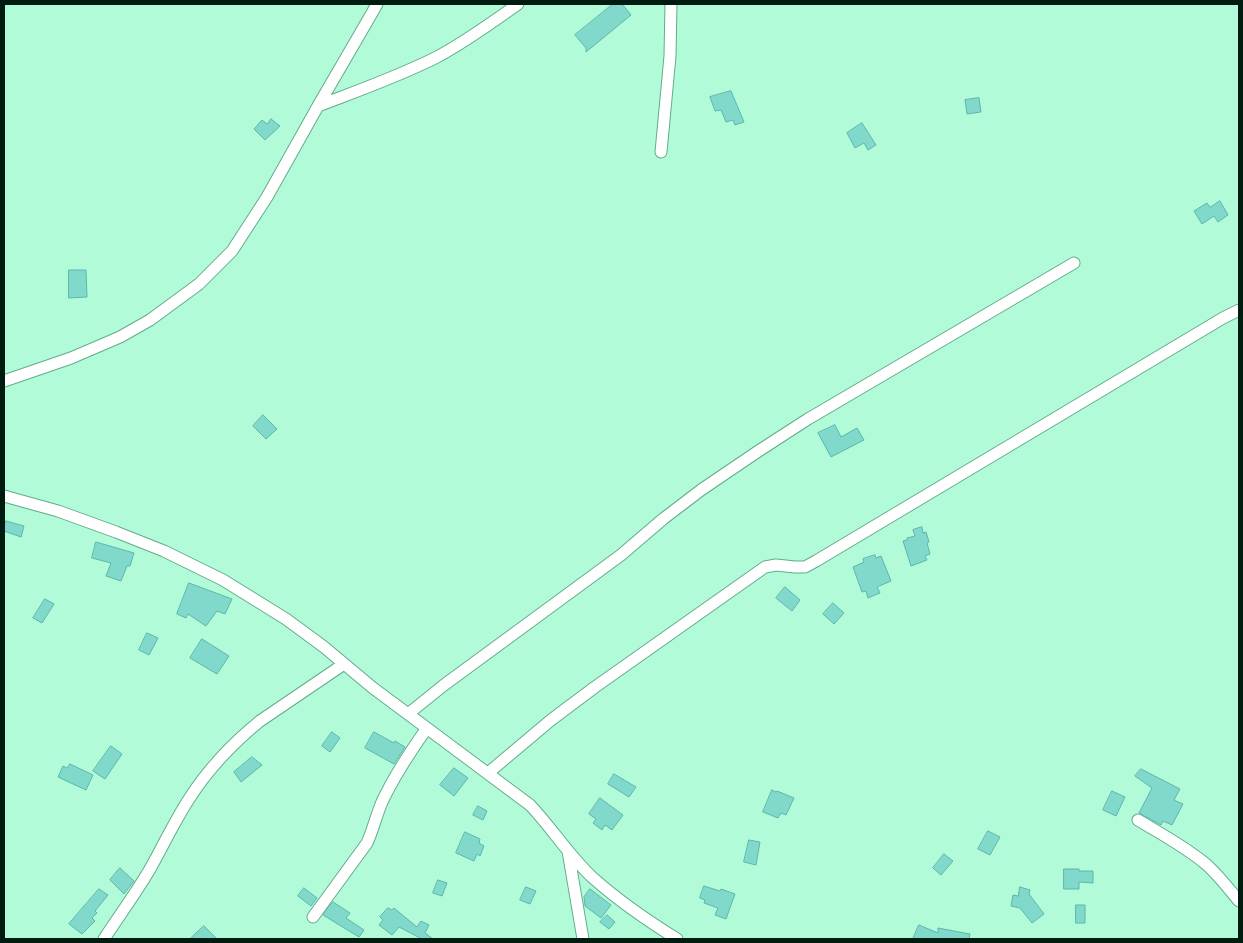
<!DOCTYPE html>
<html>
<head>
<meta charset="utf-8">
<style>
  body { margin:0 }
  #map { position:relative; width:1243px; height:943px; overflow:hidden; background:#b1fbd8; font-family:Helvetica,sans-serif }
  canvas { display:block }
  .frame { position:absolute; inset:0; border:5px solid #001c11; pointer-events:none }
</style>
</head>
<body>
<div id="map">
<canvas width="1243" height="943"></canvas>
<div class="frame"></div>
</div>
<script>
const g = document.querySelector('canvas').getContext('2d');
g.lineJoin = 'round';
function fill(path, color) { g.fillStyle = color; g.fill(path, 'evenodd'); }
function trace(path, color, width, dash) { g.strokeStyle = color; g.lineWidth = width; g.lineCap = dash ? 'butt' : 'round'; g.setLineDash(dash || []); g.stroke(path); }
const building = new Path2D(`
  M 613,4 L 622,4 L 631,15 L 586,52 L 586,48 L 575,35 Z
  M 731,91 L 744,122 L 735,125 L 733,120 L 726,122 L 721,110 L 715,111 L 710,97 Z
  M 979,98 L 981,112 L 967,114 L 965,100 Z
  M 271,119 L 280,126 L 265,140 L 254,129 L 262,120 L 267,124 Z
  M 862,123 L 876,145 L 868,150 L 864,143 L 855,148 L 847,133 Z
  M 1220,201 L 1228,215 L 1218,222 L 1214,216 L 1202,224 L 1194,211 L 1207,203 L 1210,207 Z
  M 69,270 L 86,270 L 87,297 L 69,298 Z
  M 263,415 L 277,429 L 266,439 L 253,426 Z
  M 835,425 L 841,437 L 857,428 L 864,440 L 831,457 L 818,433 Z
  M 6,521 L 24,526 L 21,537 L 4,531 Z
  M 922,527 L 923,533 L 926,532 L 929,542 L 927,543 L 930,554 L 925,556 L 927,560 L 911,566 L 903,541 L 907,540 L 907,538 L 915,536 L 913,530 Z
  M 96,542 L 134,553 L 130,566 L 127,566 L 121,581 L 106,576 L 111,563 L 92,558 Z
  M 875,555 L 876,558 L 881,556 L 891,581 L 877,587 L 880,593 L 868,598 L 866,591 L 862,592 L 853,567 L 864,562 L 863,559 Z
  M 189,583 L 232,599 L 225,614 L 217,611 L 206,626 L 188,614 L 186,618 L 177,614 Z
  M 785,587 L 800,600 L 792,611 L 776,598 Z
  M 45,599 L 54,604 L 42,623 L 33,618 Z
  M 833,603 L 844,613 L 834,624 L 823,614 Z
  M 147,633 L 158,638 L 149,655 L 139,650 Z
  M 202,639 L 229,656 L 217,674 L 190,658 Z
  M 332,732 L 340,738 L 330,752 L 322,746 Z
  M 374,732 L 394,743 L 395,741 L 405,747 L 394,764 L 365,748 Z
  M 111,746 L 122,754 L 105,779 L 93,771 Z
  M 252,757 L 262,765 L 241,782 L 234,772 Z
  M 70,764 L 93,775 L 86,790 L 58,777 L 63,766 L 67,768 Z
  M 454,768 L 468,778 L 454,796 L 440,785 Z
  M 1141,769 L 1180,789 L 1174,800 L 1183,804 L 1172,825 L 1163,821 L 1161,825 L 1139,813 L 1152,788 L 1135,776 Z
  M 614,774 L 636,787 L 629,797 L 608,784 Z
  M 772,790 L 776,792 L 777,791 L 794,798 L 786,815 L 781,813 L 778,818 L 763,812 Z
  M 1112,791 L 1125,797 L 1116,816 L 1103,810 Z
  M 600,798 L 623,815 L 612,830 L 605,825 L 602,830 L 593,823 L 596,819 L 589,814 Z
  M 478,806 L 487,811 L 483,820 L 473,815 Z
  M 988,831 L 1000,837 L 990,855 L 978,849 Z
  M 465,832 L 480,839 L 479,843 L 484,846 L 480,856 L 477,854 L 474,861 L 456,853 Z
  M 749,840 L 760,842 L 756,865 L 744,862 Z
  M 944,854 L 953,861 L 941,875 L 933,868 Z
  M 120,868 L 134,881 L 124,894 L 110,880 Z
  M 1064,869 L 1079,869 L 1079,871 L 1093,871 L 1093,883 L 1079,882 L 1079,889 L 1064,889 Z
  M 438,880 L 447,883 L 442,896 L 433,893 Z
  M 704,886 L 720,891 L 721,889 L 735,894 L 726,919 L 715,915 L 718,908 L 704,903 L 705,900 L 700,898 Z
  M 526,887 L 536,891 L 530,904 L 520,900 Z
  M 1020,887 L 1030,890 L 1029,894 L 1044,914 L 1032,923 L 1020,908 L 1011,906 L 1013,895 L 1018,896 Z
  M 304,888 L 317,898 L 311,906 L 298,896 Z
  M 99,889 L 108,895 L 95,911 L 97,913 L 92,918 L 95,921 L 82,934 L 69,924 Z
  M 590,889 L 611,905 L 601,918 L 585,906 L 584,897 Z
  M 333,902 L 350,913 L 346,918 L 364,930 L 359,937 L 323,915 Z
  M 1076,905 L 1085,905 L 1085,923 L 1076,923 Z
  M 388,908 L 392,910 L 394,908 L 417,927 L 421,921 L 429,925 L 425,933 L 433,939 L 422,939 L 399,927 L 392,935 L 379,925 L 383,920 L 380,917 Z
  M 607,915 L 615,922 L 609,929 L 600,922 Z
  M 919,925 L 938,933 L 938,928 L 970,934 L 969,939 L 913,939 Z
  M 204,926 L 217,939 L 190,939 Z`);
fill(building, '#81d9cc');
trace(building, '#5db6a9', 1);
const minor = new Path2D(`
  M 318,106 C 357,91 397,77 435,58 C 464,43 491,23 518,4
  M 661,152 L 670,56 L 671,4
  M 4,381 L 71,358 L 120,337 L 150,320 L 199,284 L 232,251 L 267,197 L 318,106 L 372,13 L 377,4
  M 4,496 L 58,511 L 116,532 L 164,551 L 223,580 L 286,619 L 324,647 L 373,688 L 408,714 L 530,805 C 552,828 569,856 593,878 C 619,901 648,921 677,939
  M 408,714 L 444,685 L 621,555 L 663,519 L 701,490 L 757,452 L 808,419 L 1074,263
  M 488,773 L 551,720 L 595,687 L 765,567 L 776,565 L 795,567 L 805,567 L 816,561 L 1223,318 L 1239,310
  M 1138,820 C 1161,834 1186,847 1207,865 C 1219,876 1229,889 1239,901
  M 568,851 L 583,939
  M 313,917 L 367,843 C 373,830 376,816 382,802 C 394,776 410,752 427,728
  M 104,939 C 119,916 136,893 150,869 C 163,846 174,822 189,799 C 208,769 233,743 260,721 L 344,664`);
trace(minor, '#63ab8b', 13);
trace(minor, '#fff', 11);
</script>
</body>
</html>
